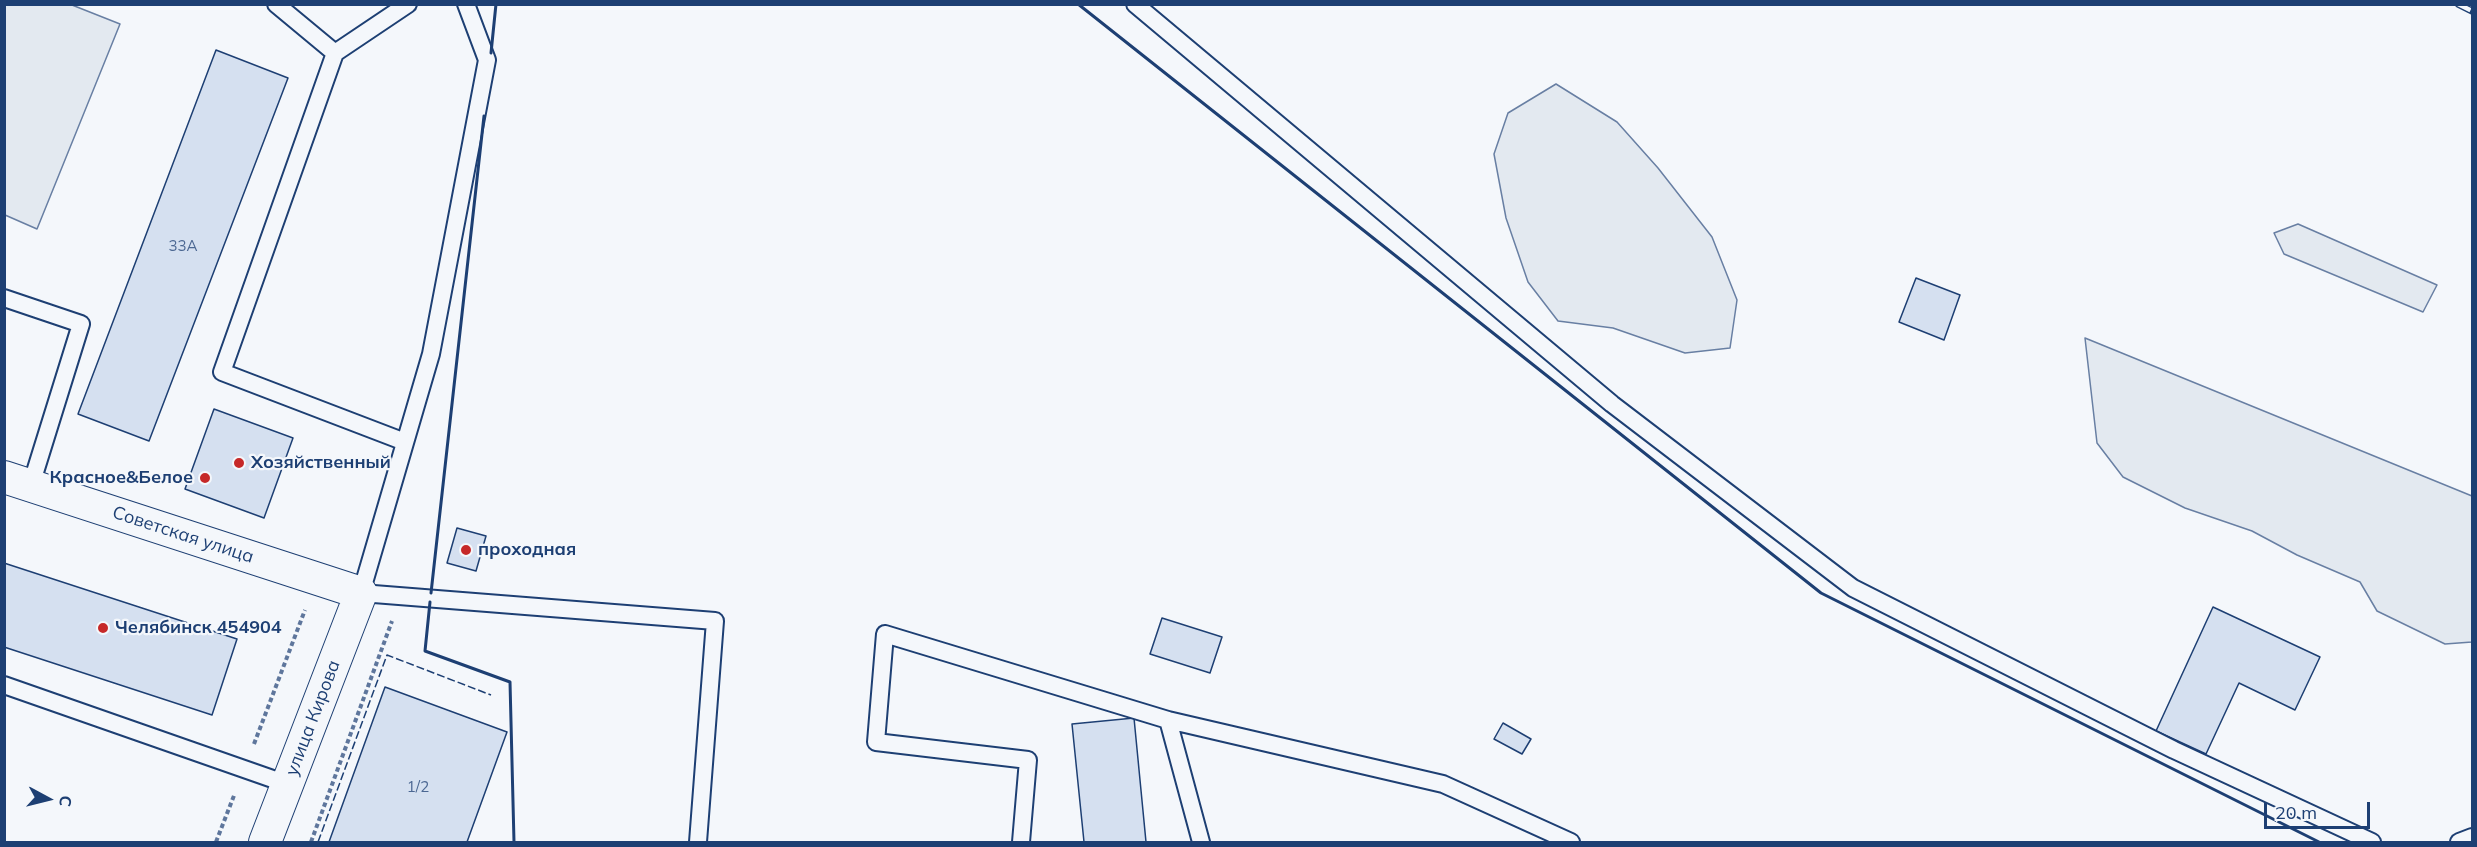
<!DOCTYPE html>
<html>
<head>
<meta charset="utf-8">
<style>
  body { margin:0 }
  #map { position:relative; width:2477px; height:847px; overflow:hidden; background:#f4f7fb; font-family:Mulish,sans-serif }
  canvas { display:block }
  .frame { position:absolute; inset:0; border:6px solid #1d3f73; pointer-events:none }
  .north { position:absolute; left:18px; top:769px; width:60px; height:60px; -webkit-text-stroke:4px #f4f7fb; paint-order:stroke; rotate:97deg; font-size:16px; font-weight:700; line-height:24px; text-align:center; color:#1d3f73 }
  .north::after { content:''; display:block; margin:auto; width:21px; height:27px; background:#1d3f73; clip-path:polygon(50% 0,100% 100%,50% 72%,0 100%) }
  .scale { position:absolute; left:2264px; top:802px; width:106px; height:27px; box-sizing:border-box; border:3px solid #1d3f73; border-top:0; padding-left:8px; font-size:18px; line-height:21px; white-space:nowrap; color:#1d3f73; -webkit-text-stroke:4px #f4f7fb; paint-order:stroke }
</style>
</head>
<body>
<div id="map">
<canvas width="2477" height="847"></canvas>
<div class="frame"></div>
<div class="north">С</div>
<div class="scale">20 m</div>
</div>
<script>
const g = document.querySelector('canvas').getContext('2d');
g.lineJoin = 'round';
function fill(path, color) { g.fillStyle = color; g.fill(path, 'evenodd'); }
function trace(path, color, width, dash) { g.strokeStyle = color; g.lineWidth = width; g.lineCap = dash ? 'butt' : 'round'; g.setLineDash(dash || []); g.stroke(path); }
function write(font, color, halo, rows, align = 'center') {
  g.font = font + ' Mulish,sans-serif'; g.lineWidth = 4.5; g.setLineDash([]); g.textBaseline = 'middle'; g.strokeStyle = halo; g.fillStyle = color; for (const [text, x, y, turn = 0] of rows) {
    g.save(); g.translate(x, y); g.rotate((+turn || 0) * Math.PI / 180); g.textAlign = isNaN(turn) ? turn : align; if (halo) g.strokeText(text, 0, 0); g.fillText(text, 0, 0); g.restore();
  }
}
const green = new Path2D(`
  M 4,5 L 72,5 L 120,24 L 37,229 L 5,215 Z
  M 1556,84 L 1617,122 L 1658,168 L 1712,237 L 1737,300 L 1730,348 L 1685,353 L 1613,328 L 1558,321 L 1528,282 L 1506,218 L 1494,154 L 1508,113 Z
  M 2298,224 L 2437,285 L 2423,312 L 2284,254 L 2274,233 Z
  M 2085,338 L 2472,496 L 2472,642 L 2445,644 L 2377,611 L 2360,582 L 2297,555 L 2252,531 L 2185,508 L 2123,477 L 2097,443 Z`);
fill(green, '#e3e9f0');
trace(green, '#687fa3', 1.5);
const building = new Path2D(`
  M 216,50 L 288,78 L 149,441 L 78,414 Z
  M 1916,278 L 1960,295 L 1944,340 L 1899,322 Z
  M 214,409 L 293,438 L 264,518 L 185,489 Z
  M 457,528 L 486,536 L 476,571 L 447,563 Z
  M 4,563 L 237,639 L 212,715 L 4,647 Z
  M 2213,607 L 2320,657 L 2295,710 L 2239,683 L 2206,754 L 2156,731 Z
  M 1162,618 L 1222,637 L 1210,673 L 1150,654 Z
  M 385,687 L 507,732 L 467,842 L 329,842 Z
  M 1134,718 L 1146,842 L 1084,842 L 1072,724 Z
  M 1503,723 L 1531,739 L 1522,754 L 1494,739 Z`);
fill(building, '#d5e0f0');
trace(building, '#1d3f73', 1.5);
const service = new Path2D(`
  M 276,4 L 335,53 L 408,4
  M 466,4 L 487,60 L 431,354 L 361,593 L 715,621 L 698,842
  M 1135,4 L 1612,404 L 1853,588 L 2174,750 L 2372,842
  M 335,53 L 222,372 L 405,442
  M 4,298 L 81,324 L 31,485
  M 4,685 L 287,784
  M 1168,720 L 1443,784 L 1571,842
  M 1021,842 L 1028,760 L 876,742 L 885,634 L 1168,720 L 1201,842
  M 2459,842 L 2472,837`);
const minor = new Path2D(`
  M 4,477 L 361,593 L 265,842`);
trace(service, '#1d3f73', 20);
trace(minor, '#1d3f73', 34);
trace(new Path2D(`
  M 254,744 L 305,610
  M 216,842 L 235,793
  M 311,842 L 392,621`), '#5e769c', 4, [4.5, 3]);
trace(service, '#f4f7fb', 16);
trace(minor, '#f4f7fb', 32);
const rail = new Path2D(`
  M 2458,4 L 2472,11`);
trace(rail, '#1d3f73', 7);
trace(rail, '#f4f7fb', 4.5, [14]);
trace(new Path2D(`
  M 318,842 L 387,655 L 491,695`), '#1d3f73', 1.5, [8, 3]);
trace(new Path2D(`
  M 1078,4 L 1821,593 L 2319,842
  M 491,53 L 496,4
  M 431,593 L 484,116
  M 430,602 L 425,651 L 510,682 L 514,842`), '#1d3f73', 3);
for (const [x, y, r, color] of [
  [239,463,6,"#c62828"],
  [205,478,6,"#c62828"],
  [466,550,6,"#c62828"],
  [103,628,6,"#c62828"]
]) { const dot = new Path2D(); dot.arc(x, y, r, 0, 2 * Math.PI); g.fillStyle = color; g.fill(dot); trace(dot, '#f4f7fb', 2); }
write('15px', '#4b6792', null, [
  ["33А",183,246],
  ["1/2",418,787]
]);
write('bold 18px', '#1d3f73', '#f4f7fb', [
  ["Хозяйственный",251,463],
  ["Красное&Белое",193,478,"right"],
  ["проходная",478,550],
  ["Челябинск 454904",115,628]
], 'left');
write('18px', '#1d3f73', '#f4f7fb', [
  ["Советская улица",183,535,18],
  ["улица Кирова",313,718,-69]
]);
</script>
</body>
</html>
